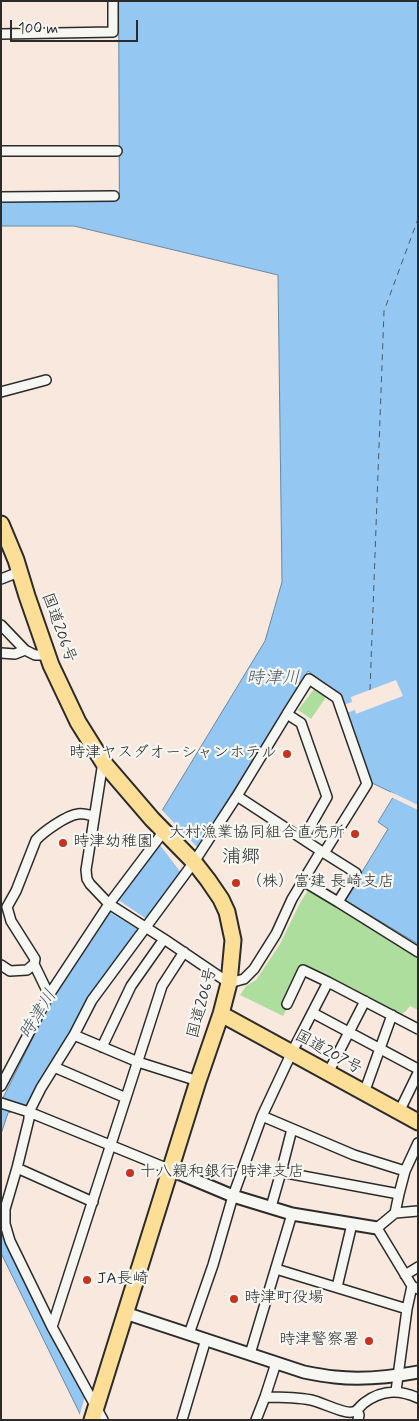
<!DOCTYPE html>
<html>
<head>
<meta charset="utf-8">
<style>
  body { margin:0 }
  #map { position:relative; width:419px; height:1421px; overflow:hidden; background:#f8e8de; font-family:Mynerve,sans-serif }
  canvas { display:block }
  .frame { position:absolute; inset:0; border:2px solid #2b2b2b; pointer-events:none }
  .scale { position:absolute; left:10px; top:20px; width:128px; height:22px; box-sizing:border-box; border:2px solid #2b2b2b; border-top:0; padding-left:6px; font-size:15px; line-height:18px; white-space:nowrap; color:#2b2b2b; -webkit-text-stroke:4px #f6f6f2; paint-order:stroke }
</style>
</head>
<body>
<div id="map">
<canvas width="419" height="1421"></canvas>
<div class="frame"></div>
<div class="scale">100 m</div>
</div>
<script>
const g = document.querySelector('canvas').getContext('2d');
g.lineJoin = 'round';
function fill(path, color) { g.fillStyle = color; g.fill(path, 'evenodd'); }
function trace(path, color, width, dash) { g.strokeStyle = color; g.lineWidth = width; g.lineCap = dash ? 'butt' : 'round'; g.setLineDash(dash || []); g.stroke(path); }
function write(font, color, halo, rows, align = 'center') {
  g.font = font + ' Mynerve,"Klee One",sans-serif'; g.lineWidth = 4.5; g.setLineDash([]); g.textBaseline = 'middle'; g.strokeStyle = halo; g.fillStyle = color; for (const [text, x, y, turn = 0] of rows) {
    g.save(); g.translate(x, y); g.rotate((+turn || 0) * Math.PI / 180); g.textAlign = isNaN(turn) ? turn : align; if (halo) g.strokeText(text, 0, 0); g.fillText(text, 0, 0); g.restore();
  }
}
fill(new Path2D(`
  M 314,689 L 326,697 L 311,719 L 298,710 Z
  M 309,889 L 418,957 L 418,1010 L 410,1006 L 406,1011 L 402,1014 L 335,979 L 328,980 L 308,968 L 283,1016 L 240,995 L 246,986 L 256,980 L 280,944 L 301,901 Z`), '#aede9e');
const water = new Path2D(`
  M 119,1 L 418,1 L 418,944 L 345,900 L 388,829 L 378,822 L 395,794 L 372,783 L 340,695 L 308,671 L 181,875 L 71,1036 L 29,1105 L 8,1113 L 1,1134 L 1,1102 L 60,983 L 103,921 L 157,848 L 163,809 L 265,641 L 282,582 L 278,275 L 74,226 L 1,226 L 1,200 L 119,199 Z
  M 1,1221 L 86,1395 L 83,1420 L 1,1253 Z`);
fill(water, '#94c7f1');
trace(water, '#6a89a2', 1);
fill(new Path2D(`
  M 396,680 L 403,696 L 356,714 L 355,710 L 344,714 L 341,706 L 352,702 L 351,697 Z
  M 391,792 L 418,805 L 418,810 L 391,797 L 392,795 L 390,794 Z
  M 161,809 L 198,848 L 182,874 L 156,840 Z
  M 117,899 L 148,920 L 142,932 L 108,911 Z
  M 86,1393 L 100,1420 L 81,1420 L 79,1417 Z`), '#f8e8de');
trace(new Path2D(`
  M 370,690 L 384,311 L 418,219`), '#4a5a66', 1, [6, 5]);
const minor = new Path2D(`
  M 1,34 L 113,32 L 113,1
  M 1,151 L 117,151
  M 1,197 L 114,196
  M 1,392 L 46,380
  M 1,579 L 19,572
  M 1,625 L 25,650 L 35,655 L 48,655
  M 1,653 L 15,654 L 25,650
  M 287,714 L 309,679 L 337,698 L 367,784 L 324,853
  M 103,762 L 86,870 L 87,879 L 90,884 L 109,904 L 164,939 L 229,983 L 244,979 L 254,969 L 276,934 L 292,899 L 321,851 L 237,796
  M 321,851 L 356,873 L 338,902 L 418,952
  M 303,881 L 338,902
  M 1,965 L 10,971 L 27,970 L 34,964
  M 49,995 L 34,964 L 35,959 L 11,921 L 7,907 L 16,891 L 36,840 C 43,832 67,815 78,814 C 83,813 89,815 94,816
  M 287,1004 L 303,970 L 328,982
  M 313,1013 L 418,1069
  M 74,1035 L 138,1062 L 198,1081
  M 102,1047 L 131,986 L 164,939
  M 54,1067 L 126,1098
  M 328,1073 L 365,1001
  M 1,1086 L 49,995 L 109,904 L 164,831
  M 364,1093 L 392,1015
  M 1,1103 L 29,1112 L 171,1170
  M 399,1112 L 418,1073
  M 262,1116 L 354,1155 L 405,1171 L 399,1194 L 395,1213
  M 292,1129 L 281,1172 L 399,1194
  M 17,1168 L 93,1202
  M 405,1171 L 418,1143
  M 271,1207 L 281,1172
  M 418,1211 L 395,1213 L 377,1228 L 412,1286 L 418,1289
  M 276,1269 L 407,1309
  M 405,1275 L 418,1267
  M 337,1287 L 352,1224
  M 52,1327 L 162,986 L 184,952
  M 189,1334 L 213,1265 L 233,1196 L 262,1116 L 292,1052 L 328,982 L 418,1029
  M 250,1354 L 292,1214
  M 396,1391 L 407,1309 L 412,1286
  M 265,1397 C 281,1397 296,1397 311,1400 C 321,1402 344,1414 352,1412 C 357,1412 360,1406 364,1403 C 381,1390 398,1389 418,1398
  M 357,1410 L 359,1415 L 358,1420
  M 103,1420 L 52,1327 L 10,1241 L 5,1224 L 5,1209 L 17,1168 L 29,1119 L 29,1112 L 41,1088 L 74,1035 L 92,1000 L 194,862 L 237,796 L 287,714 L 301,723 L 327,797 L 303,839
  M 182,1420 L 206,1339
  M 256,1420 L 265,1397 L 276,1363`);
const tertiary = new Path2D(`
  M 171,1170 L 233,1196 L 292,1214 L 377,1228
  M 125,1313 L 304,1372 C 314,1374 325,1376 335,1377 C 363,1380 391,1377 418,1372`);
const trunk = new Path2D(`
  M 1,524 L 16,560 L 27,596 L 51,665 L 78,722 L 103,762 L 152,819 L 194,862 L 208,880 L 221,899 L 227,912 L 233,940 L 229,983 L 221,1014 L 198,1081 L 92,1420
  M 221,1014 L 418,1122`);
trace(minor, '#2b2b2b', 12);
trace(tertiary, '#2b2b2b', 15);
trace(trunk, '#2b2b2b', 19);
trace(minor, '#f6f6f2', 9);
trace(tertiary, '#f6f6f2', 11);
trace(trunk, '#fcde96', 15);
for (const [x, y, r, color] of [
  [287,754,5,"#c8321e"],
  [355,834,5,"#c8321e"],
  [63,843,5,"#c8321e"],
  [236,883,5,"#c8321e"],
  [130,1173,5,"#c8321e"],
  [87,1280,5,"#c8321e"],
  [234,1299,5,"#c8321e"],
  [369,1341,5,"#c8321e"]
]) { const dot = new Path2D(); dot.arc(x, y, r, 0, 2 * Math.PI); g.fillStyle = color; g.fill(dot); trace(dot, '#f6f6f2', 2); }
write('16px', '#2b2b2b', '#f6f6f2', [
  ["国道206号",58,628,70],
  ["国道206号",203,1003,-75],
  ["国道207号",328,1053,29]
]);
write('16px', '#2b2b2b', '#f6f6f2', [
  ["時津ヤスダオーシャンホテル",277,754,"right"],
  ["大村漁業協同組合直売所",345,834,"right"],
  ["時津幼稚園",73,843],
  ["（株）富建 長崎支店",246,883],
  ["十八親和銀行 時津支店",140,1173],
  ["JA長崎",97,1280],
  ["時津町役場",244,1299],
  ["時津警察署",359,1341,"right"]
], 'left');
write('italic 18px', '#4a5a66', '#f6f6f2', [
  ["時津川",273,679],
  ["時津川",39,1015,-58]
]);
write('19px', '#2b2b2b', '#f6f6f2', [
  ["浦郷",241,858]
]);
</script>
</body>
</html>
